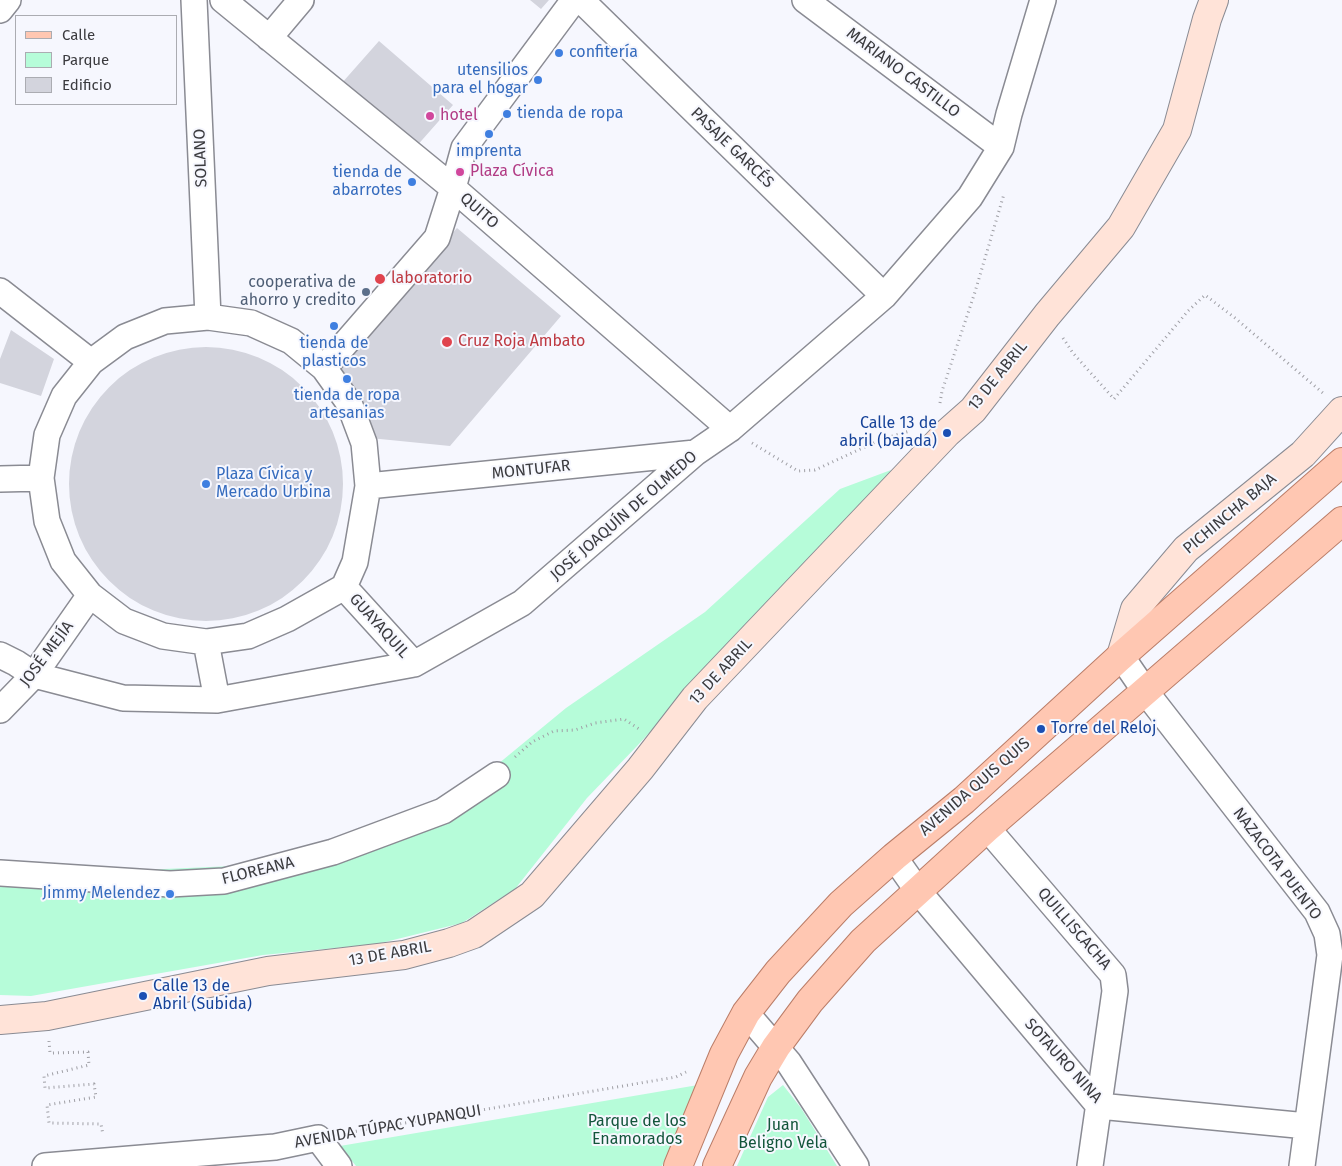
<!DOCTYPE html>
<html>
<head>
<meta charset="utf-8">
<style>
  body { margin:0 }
  #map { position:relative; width:1342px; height:1166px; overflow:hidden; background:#f6f7fe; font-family:"Fira Sans",sans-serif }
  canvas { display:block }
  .legend { position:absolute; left:15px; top:15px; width:162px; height:90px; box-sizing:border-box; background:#f6f7fe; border:1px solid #abacb2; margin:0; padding:6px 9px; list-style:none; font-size:15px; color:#3b3b3f }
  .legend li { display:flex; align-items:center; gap:10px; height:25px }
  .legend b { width:25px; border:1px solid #abacb2 }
</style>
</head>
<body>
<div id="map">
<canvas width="1342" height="1166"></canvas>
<ul class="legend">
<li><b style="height:6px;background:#ffc7b2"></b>Calle</li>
<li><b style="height:14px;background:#b6fcd9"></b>Parque</li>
<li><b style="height:14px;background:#d3d4dd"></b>Edificio</li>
</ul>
</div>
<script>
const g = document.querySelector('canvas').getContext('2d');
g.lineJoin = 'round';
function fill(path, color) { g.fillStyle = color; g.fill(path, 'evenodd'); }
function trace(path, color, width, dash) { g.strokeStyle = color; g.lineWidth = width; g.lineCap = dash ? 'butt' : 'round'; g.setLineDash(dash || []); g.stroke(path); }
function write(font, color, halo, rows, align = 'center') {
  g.font = font + ' "Fira Sans",sans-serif'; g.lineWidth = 4; g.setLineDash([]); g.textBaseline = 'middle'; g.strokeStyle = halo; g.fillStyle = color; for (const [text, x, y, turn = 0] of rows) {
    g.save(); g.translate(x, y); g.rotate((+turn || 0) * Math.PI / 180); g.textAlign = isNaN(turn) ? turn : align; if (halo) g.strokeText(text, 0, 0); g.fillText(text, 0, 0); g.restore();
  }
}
fill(new Path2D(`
  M 891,470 L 853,529 L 690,688 L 638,745 L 587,798 L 515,889 L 462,923 L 377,944 L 263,955 L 31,996 L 0,995 L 0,881 L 141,870 L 233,866 L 387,824 L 464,792 L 566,708 L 705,612 L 840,489 Z
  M 698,1085 L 662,1166 L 356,1166 L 340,1146 Z
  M 783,1085 L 801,1108 L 837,1166 L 737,1166 L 768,1097 Z`), '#b6fcd9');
fill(new Path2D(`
  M 530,0 L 549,0 L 541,9 Z
  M 379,41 L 453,105 L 415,148 L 341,84 Z
  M 457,228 L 561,316 L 450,446 L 370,438 L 333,368 Z
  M 11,330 L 54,359 L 41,396 L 0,383 L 0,359 Z
  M69 484a137 137 0 1 1 274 0a137 137 0 1 1-274 0Z`), '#d3d4dd');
const street = new Path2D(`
  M 194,0 L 208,317
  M 223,0 L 453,188 L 730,429
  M 581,0 L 884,296
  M 805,0 L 1001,147
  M 0,10 L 8,0
  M 269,38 L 301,0
  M 0,291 L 91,362
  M 208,317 L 251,323 L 291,341 L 324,368 L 349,403 L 364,443 L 368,486 L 355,562 L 344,587 L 287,619 L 248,636 L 206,642 L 163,636 L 124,621 L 90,595 L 63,561 L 47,521 L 41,478 L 47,435 L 64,396 L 91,362 L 125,337 L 165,321 Z
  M 324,368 L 437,238 L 453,188 L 464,148 L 574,0
  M 0,479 L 41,478
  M 368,486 L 695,453
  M 344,587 L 414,664
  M 206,642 L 217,700
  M 0,655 L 16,663 L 34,675 L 123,698 L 217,700 L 414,664 L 522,603 L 695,453 L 730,429 L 884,296 L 970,197 L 1001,147 L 1009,114 L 1043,0
  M 1121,656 L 1145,691 L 1317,912 L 1327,934 L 1330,955 L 1302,1166
  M 0,710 L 34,675 L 90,595
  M 987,828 L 1113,975 L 1115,991 L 1090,1166
  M 894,857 L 918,891 L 1099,1106 L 1307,1126
  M 0,873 L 170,884 L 224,881 L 333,852 L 443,811 L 497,775
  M 746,1013 L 789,1063 L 856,1166
  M 45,1166 L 275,1147 L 318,1138 L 339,1166`);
const secondary = new Path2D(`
  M 1121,656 L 1135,609 L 1186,549 L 1303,454 L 1342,411
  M 0,1020 L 47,1016 L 268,971 L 404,955 L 449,943 L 474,934 L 532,895 L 640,769 L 695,698 L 947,433 L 973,410 L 1047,315 L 1121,227 L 1177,130 L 1207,19 L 1214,0`);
const primary = new Path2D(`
  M 678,1166 L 724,1054 L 746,1013 L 778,972 L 841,904 L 894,857 L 964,800 L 1121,656 L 1342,462
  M 717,1166 L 758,1077 L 776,1047 L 810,1001 L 863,941 L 987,828 L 1342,521`);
trace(street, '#8a8b93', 28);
trace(secondary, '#8a8b93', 30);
trace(primary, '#ba7d68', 30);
trace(new Path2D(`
  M 1063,338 L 1073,353 L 1114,399 L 1188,311 L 1205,295 L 1235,318 L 1323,393
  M 940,403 L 942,391 L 975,292 L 1004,194
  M 752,443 L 798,471 L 815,470 L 882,439 L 910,431
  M 515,757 L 532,742 L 554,731 L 575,730 L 595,723 L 624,719 L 639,729
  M 49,1041 L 50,1053 L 88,1052 L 89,1065 L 44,1076 L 45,1088 L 94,1084 L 96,1097 L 47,1105 L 49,1123 L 101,1124 L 103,1135
  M 346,1133 L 676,1077 L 686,1072`), '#9f9fa5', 3, [1, 4]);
trace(street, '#fff', 25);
trace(secondary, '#ffe3d8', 28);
trace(primary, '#ffc7b2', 28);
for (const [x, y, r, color] of [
  [559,53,5,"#3f7fe0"],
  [538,80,5,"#3f7fe0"],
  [507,114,5,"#3f7fe0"],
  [430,116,5,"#d1479c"],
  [489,134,5,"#3f7fe0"],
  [460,172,5,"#d1479c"],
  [412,182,5,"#3f7fe0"],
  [380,279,6,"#e0444e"],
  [366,292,5,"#5c6f8a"],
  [334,326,5,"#3f7fe0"],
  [447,342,6,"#e0444e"],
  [347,379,5,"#3f7fe0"],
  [947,433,5,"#1a4fb4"],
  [206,484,5,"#3f7fe0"],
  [1041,729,5,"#1a4fb4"],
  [170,894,5,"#3f7fe0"],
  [143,996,5,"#1a4fb4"]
]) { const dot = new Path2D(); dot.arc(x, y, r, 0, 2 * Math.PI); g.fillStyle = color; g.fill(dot); trace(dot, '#f6f7fe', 2); }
write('16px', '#366cbe', '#f6f7fe', [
  ["confitería",569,53],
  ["utensilios",528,71,"right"],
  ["para el hogar",528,89,"right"],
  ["tienda de ropa",517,114],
  ["imprenta",489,152,"center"],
  ["tienda de",402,173,"right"],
  ["abarrotes",402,191,"right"],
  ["tienda de",334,344,"center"],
  ["plasticos",334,362,"center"],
  ["tienda de ropa",347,396,"center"],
  ["artesanias",347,414,"center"],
  ["Plaza Cívica y",216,475],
  ["Mercado Urbina",216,493],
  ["Jimmy Melendez",160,894,"right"]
], 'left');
write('16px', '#3b3b3f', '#f6f7fe', [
  ["MARIANO CASTILLO",903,73,37],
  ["PASAJE GARCÉS",732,148,44],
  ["SOLANO",201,158,-92],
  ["QUITO",479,211,41],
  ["13 DE ABRIL",998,376,-51],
  ["MONTUFAR",531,470,-6],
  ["PICHINCHA BAJA",1230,514,-40],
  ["JOSÉ JOAQUÍN DE OLMEDO",624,516,-41],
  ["GUAYAQUIL",379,626,48],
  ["JOSÉ MEJÍA",47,654,-53],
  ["13 DE ABRIL",721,672,-47],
  ["AVENIDA QUIS QUIS",975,787,-41],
  ["NAZACOTA PUENTO",1277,864,53],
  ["FLOREANA",258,871,-14],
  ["QUILLISCACHA",1074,929,49],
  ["13 DE ABRIL",390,954,-10],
  ["SOTAURO NINA",1063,1061,48],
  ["AVENIDA TÚPAC YUPANQUI",388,1127,-10]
]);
write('16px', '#b23c85', '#f6f7fe', [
  ["hotel",440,116],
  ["Plaza Cívica",470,172]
], 'left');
write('16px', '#be3a42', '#f6f7fe', [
  ["laboratorio",391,279],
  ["Cruz Roja Ambato",458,342]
], 'left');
write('16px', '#4e5e75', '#f6f7fe', [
  ["cooperativa de",356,283],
  ["ahorro y credito",356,301]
], 'right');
write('16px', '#164399', '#f6f7fe', [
  ["Calle 13 de",937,424,"right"],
  ["abril (bajada)",937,442,"right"],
  ["Torre del Reloj",1051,729],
  ["Calle 13 de",153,987],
  ["Abril (Subida)",153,1005]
], 'left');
write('16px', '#12553b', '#f6f7fe', [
  ["Parque de los",637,1122],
  ["Enamorados",637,1140],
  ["Juan",783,1126],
  ["Beligno Vela",783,1144]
]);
</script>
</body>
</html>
